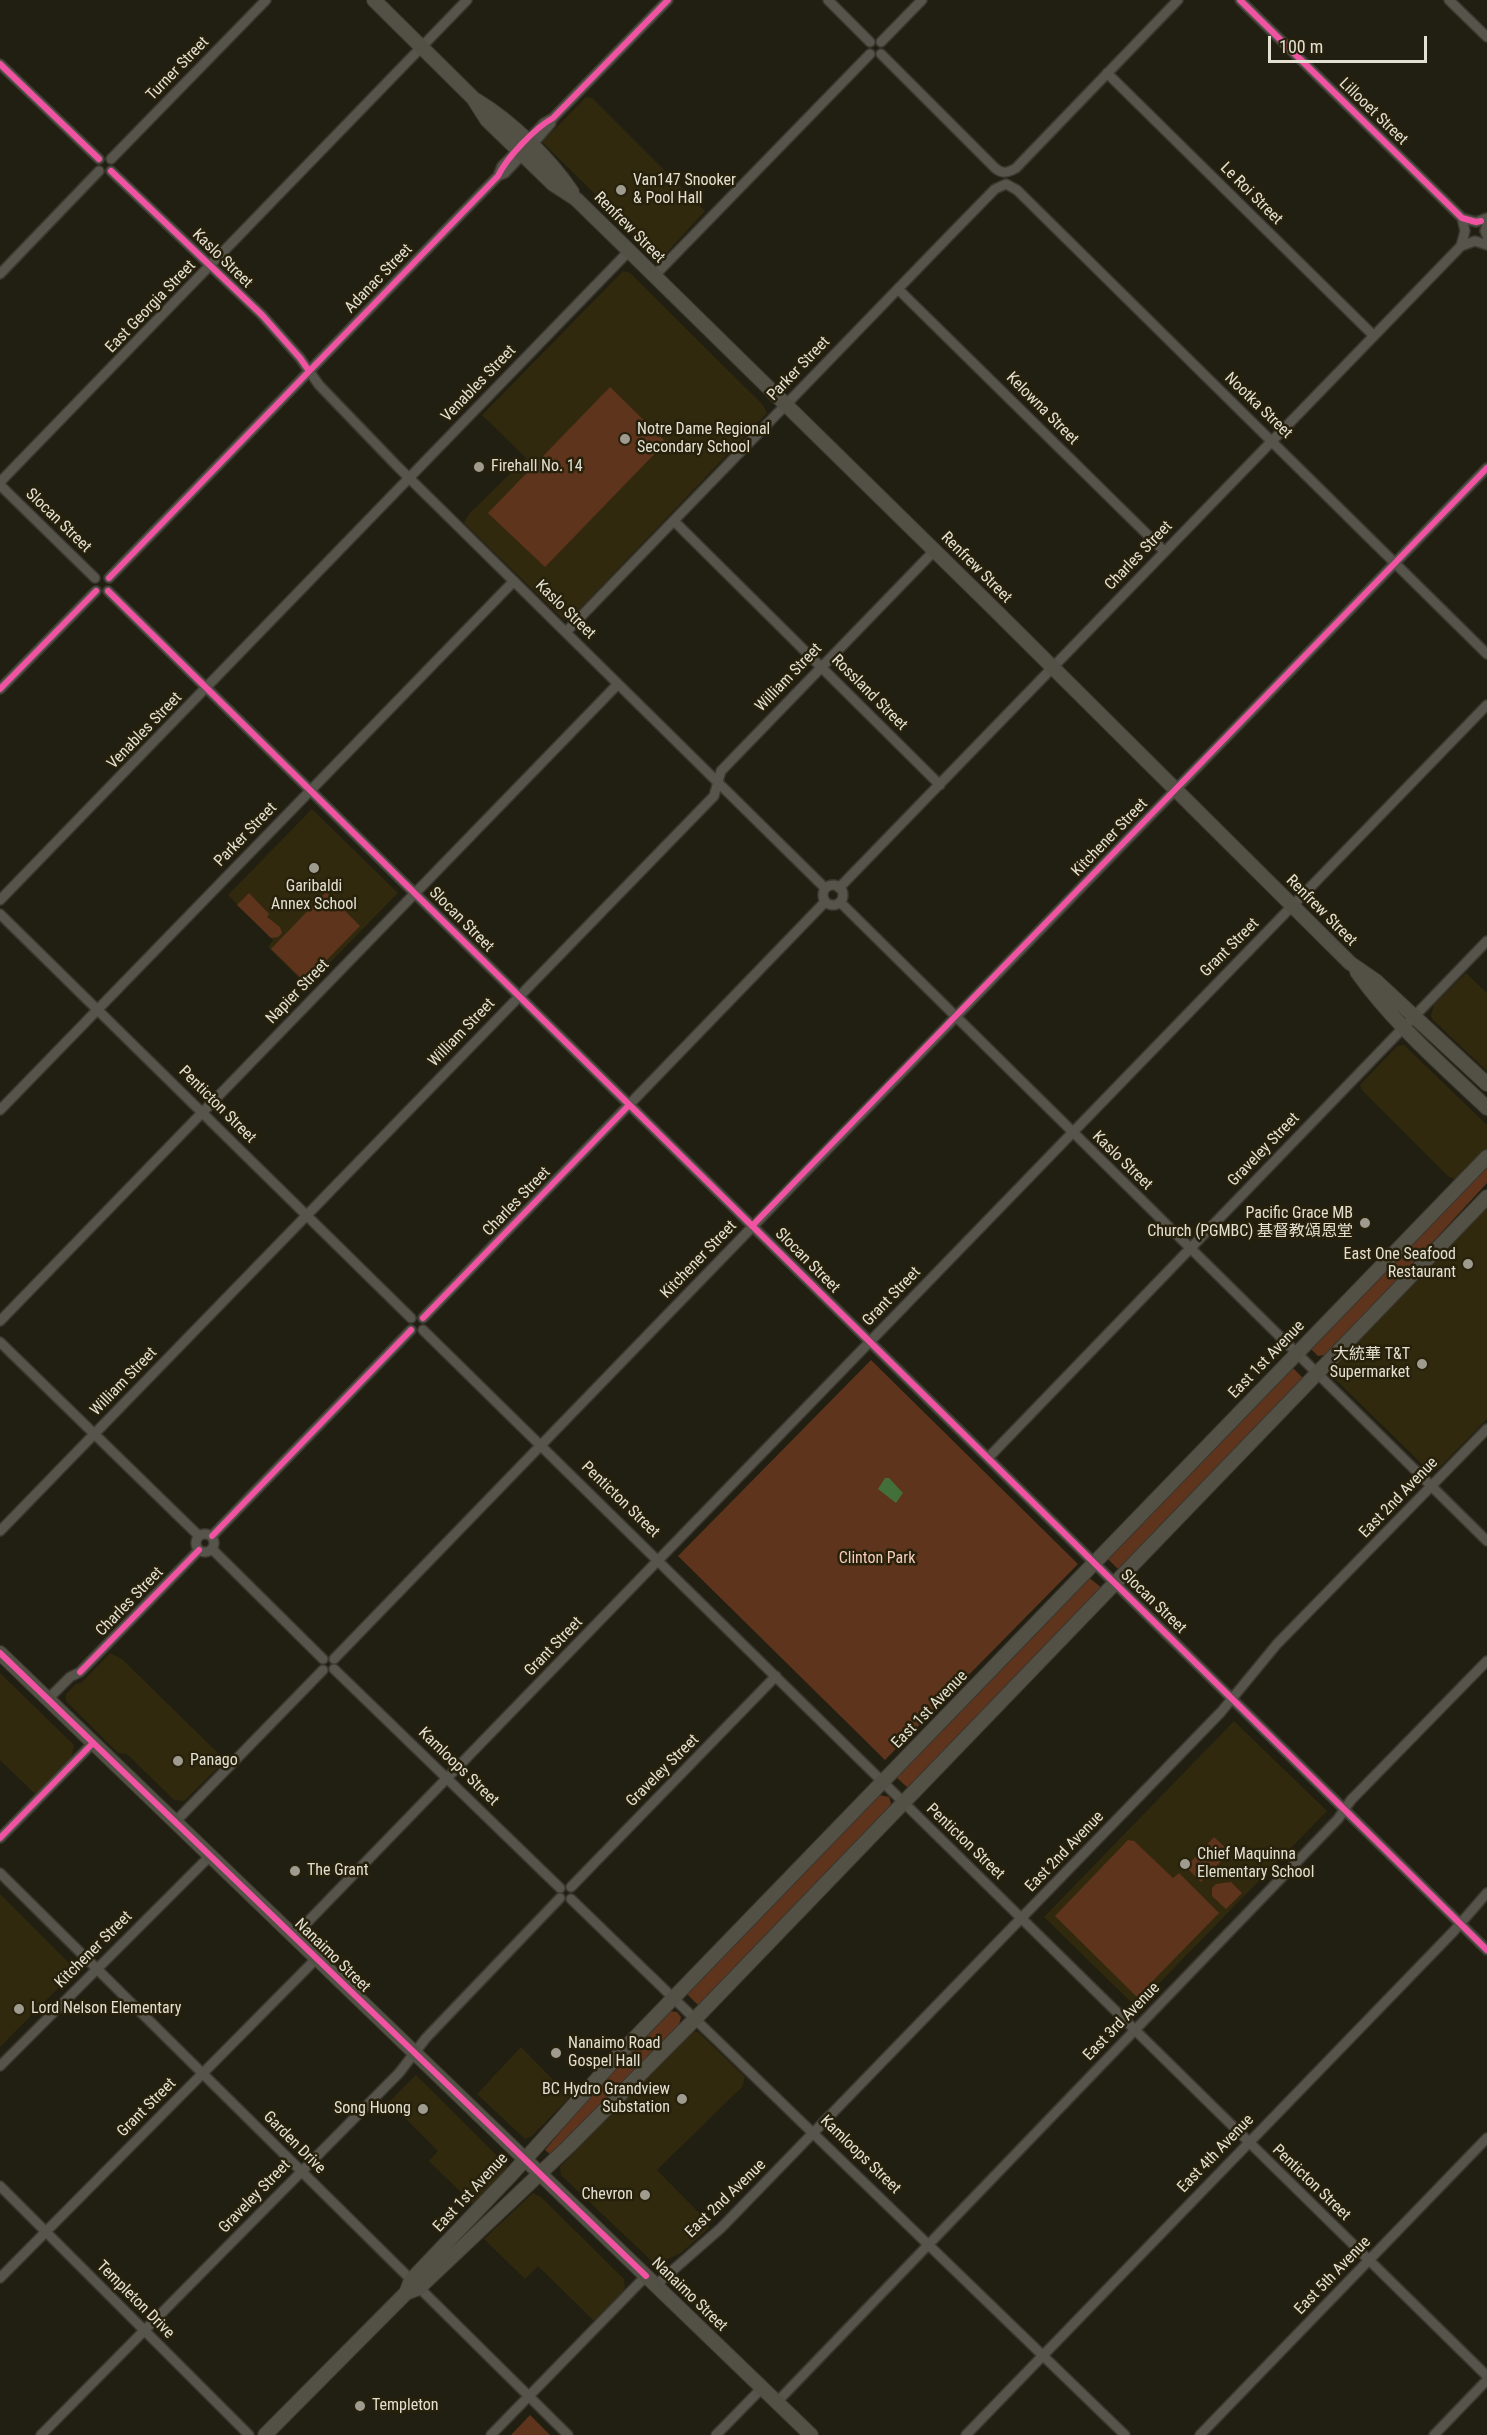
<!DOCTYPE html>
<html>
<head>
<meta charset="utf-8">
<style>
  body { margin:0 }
  #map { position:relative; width:1487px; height:2435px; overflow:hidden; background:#211e12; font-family:"Roboto Condensed",sans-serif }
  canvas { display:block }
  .scale { position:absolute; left:1268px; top:36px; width:159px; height:27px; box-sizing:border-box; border:3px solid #e3e0d2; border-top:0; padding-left:8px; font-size:18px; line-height:21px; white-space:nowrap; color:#e3e0d2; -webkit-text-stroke:4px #27210c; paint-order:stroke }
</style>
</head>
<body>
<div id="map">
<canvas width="1487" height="2435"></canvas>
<div class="scale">100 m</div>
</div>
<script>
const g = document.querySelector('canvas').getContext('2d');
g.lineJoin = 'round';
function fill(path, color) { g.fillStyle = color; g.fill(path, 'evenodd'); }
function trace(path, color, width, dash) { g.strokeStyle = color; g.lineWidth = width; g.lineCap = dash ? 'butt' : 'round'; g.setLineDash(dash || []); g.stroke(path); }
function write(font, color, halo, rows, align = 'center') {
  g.font = font + ' "Roboto Condensed","Noto Sans SC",sans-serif'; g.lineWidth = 5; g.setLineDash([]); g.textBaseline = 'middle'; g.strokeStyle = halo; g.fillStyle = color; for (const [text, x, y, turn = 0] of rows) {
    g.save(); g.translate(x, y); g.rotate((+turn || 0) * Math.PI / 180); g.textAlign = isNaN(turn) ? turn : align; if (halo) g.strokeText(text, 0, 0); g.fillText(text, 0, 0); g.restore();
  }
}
fill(new Path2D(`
  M 586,97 L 592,98 L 705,211 L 661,259 L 542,142 Z
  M 623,271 L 630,273 L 763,405 L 767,413 L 571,618 L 564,620 L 464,523 L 469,514 L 526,458 L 482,415 Z
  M 312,809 L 398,893 L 307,986 L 268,947 L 273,940 L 228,895 Z
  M 1466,973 L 1487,993 L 1487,1071 L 1433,1020 L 1431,1015 L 1434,1005 Z
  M 1404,1045 L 1487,1125 L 1487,1149 L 1457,1180 L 1449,1177 L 1362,1090 L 1360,1085 L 1397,1046 Z
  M 1487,1208 L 1487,1419 L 1439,1468 L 1430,1472 L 1333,1377 L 1332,1369 Z
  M 110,1653 L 122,1659 L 219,1754 L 224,1762 L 184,1801 L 174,1800 L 127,1754 L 118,1753 L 66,1701 L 66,1694 L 76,1684 L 81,1683 Z
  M 0,1673 L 74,1745 L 72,1756 L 35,1794 L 0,1760 Z
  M 1234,1721 L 1327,1811 L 1136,2007 L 1044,1917 Z
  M 0,1894 L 76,1970 L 0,2047 Z
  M 692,2031 L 698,2032 L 745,2077 L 742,2087 L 657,2170 L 706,2220 L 709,2228 L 681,2253 L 656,2265 L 561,2175 L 560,2167 Z
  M 521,2047 L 570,2097 L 532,2136 L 525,2139 L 477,2094 Z
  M 416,2075 L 507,2166 L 505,2173 L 475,2206 L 429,2161 L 438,2151 L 389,2102 Z
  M 533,2193 L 541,2197 L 624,2279 L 625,2288 L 622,2292 L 594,2321 L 538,2266 L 525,2279 L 484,2239 Z`), '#31290e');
fill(new Path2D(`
  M 610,387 L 666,442 L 545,567 L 488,513 Z
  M 326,892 L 360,926 L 305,982 L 271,949 Z
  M 249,893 L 269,914 L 267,917 L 280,927 L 282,933 L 278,937 L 271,938 L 237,905 Z
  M 1487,1165 L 1487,1183 L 1336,1347 L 1325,1355 L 1318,1356 L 1310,1348 Z
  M 871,1360 L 1078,1564 L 885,1760 L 678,1556 Z
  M 1292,1367 L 1304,1379 L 1119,1570 L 1107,1558 Z
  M 1088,1577 L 1102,1588 L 908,1788 L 896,1777 Z
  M 879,1795 L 889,1797 L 891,1803 L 889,1808 L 698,2005 L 686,1993 Z
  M 1214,1837 L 1230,1852 L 1201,1882 L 1186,1867 Z
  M 1128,1840 L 1134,1841 L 1173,1878 L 1179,1873 L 1219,1913 L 1137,1997 L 1055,1916 Z
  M 1231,1882 L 1242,1893 L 1226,1909 L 1212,1896 L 1212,1888 L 1216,1884 Z
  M 669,2011 L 677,2012 L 681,2017 L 679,2025 L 595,2113 L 550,2154 L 545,2150 L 621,2059 Z
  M 530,2415 L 550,2435 L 511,2435 Z`), '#5e341c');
fill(new Path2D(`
  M 885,1478 L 889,1478 L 903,1493 L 896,1503 L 878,1489 Z`), '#427038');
const street = new Path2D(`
  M 828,0 L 870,42
  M 1240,0 L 1462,218 L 1476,222 L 1487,218
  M 1449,0 L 1487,37
  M 881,42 L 922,0
  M 881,54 L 995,168 C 1002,174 1008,173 1016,168 L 1178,0
  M 0,64 L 99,159
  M 1107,73 L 1374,336
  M 526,142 L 544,123 L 553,118 L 668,0
  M 531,146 L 551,123
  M 111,159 L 266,0
  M 111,171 L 262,315 L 300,358 L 319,385 L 398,467 L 825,888
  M 498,176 L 505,173 L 523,154
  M 1487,225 L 1485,231 L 1487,236
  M 1461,246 L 1465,231 L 1462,218
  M 0,274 L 99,171
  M 654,276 L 870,54
  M 898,289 L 1164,551
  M 0,482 L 467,0
  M 0,485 L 95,578
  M 674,521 L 940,785
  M 109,578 L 498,176 L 502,166 L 518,150
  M 108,591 L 1487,1950
  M 566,632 L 952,233 L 995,189 L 1006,184 L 1017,190 L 1487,654
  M 0,689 L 96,591
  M823 895a10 10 0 1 1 20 0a10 10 0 1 1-20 0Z
  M 839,888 L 1461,246 L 1475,241 L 1487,245
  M 0,900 L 629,251
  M 840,902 L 1487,1541
  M 0,914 L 411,1318
  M 0,1110 L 514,581
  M 423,1318 L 825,902
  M 0,1321 L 618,684
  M 423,1330 L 1487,2376
  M 0,1342 L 199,1536
  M 988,1458 L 1487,941
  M 0,1531 L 714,796 L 721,771 L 935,550
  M196 1543a9 9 0 1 1 18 0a9 9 0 1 1-18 0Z
  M 212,1536 L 411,1330
  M 212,1549 L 323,1659
  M 334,1659 L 1487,468
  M 334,1669 L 560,1888
  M 48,1699 L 70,1677 L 80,1672 L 199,1550
  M 175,1822 L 323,1670
  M 0,1838 L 93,1743
  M 0,1873 L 568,2435
  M 571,1887 L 776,1676
  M 571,1899 L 1125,2435
  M 293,1937 L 1487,705
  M 0,2066 L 210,1856
  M 0,2186 L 249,2435
  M 0,2278 L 316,1959
  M 656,2285 L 721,2228 L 1221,1712 L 1277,1644 L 1487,1429
  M 777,2402 L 1338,1819 L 1351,1800 L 1487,1661
  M 41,2435 L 399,2073 L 426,2038 L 560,1898
  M 491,2435 L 646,2276
  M 716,2435 L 762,2388
  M 966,2435 L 1453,1932 L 1487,1893
  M 1200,2435 L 1487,2138
  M 1434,2435 L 1487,2380`);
const secondary = new Path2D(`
  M 374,0 L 473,98 L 487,120 L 553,184 L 576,199 L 619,241 L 993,608 L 1350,963 L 1376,981 L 1487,1084
  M 476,100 C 511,121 549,158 572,192
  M 1357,972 C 1393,1023 1442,1065 1487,1108
  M 0,1653 L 811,2435
  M 406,2293 L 419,2288 L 568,2147 L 695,2019 L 1487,1197
  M 265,2435 L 406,2293 L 411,2280 L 511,2175 L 625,2048 L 1487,1157`);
trace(street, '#3a372f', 12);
trace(secondary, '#3a372f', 16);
trace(street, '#56544b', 9);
trace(secondary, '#535146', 14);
trace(new Path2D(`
  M 1240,0 L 1462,218 L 1476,222 L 1481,221
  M 0,64 L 99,159
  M 111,171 L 262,315 L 300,358 L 309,371
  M 109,578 L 498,176 C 507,157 535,128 553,118 L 668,0
  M 108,591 L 1487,1950
  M 0,689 L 96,591
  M 752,1226 L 1487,468
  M 423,1318 L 629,1105
  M 212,1536 L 411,1330
  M 0,1653 L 646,2276
  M 80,1672 L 199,1550
  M 0,1838 L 93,1743`), '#f153a3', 6);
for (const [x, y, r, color] of [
  [621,190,6,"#9f9c8f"],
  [625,439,6,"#9f9c8f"],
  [479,467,6,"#9f9c8f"],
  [314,868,6,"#9f9c8f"],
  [1365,1223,6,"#9f9c8f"],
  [1468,1264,6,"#9f9c8f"],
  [1422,1364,6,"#9f9c8f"],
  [178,1761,6,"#9f9c8f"],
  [1185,1864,6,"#9f9c8f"],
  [295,1871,6,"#9f9c8f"],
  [19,2009,6,"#9f9c8f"],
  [556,2053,6,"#9f9c8f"],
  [682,2099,6,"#9f9c8f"],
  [423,2109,6,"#9f9c8f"],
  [645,2195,6,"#9f9c8f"],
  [360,2406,6,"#9f9c8f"]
]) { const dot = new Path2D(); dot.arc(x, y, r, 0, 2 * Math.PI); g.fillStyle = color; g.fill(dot); trace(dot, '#27210c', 2); }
write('16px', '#e3e0d2', '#27210c', [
  ["Turner Street",178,69,-46],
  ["Lillooet Street",1373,112,44],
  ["Le Roi Street",1251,194,45],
  ["Renfrew Street",629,228,45],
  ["Kaslo Street",222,259,44],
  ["Adanac Street",379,279,-46],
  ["East Georgia Street",151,307,-46],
  ["Parker Street",799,369,-46],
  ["Venables Street",479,384,-46],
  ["Nootka Street",1258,406,44],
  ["Kelowna Street",1042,409,45],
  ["Slocan Street",58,521,44],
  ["Charles Street",1139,556,-46],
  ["Renfrew Street",976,568,45],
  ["Kaslo Street",565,610,44],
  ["William Street",789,678,-46],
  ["Rossland Street",869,693,45],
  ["Venables Street",145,731,-46],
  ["Parker Street",246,835,-46],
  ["Kitchener Street",1110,838,-46],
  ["Renfrew Street",1321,911,45],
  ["Slocan Street",461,920,45],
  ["Grant Street",1230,948,-45],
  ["Napier Street",298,992,-46],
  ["William Street",462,1033,-46],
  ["Penticton Street",217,1105,45],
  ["Graveley Street",1264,1150,-46],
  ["Kaslo Street",1122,1161,44],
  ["Charles Street",517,1202,-46],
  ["Kitchener Street",699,1260,-46],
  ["Slocan Street",807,1261,45],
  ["Grant Street",892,1297,-46],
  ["East 1st Avenue",1267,1360,-46],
  ["William Street",124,1382,-46],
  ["East 2nd Avenue",1399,1498,-46],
  ["Penticton Street",620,1500,44],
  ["Charles Street",130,1602,-46],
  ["Slocan Street",1153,1602,44],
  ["Grant Street",554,1647,-46],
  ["East 1st Avenue",930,1710,-46],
  ["Kamloops Street",458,1767,44],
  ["Graveley Street",663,1771,-45],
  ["Penticton Street",965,1842,44],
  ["East 2nd Avenue",1065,1852,-46],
  ["Kitchener Street",94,1950,-45],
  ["Nanaimo Street",332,1956,44],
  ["East 3rd Avenue",1122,2022,-46],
  ["Grant Street",147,2108,-45],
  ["Garden Drive",294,2143,45],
  ["East 4th Avenue",1216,2154,-46],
  ["Kamloops Street",860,2155,44],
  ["Penticton Street",1311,2183,44],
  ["East 1st Avenue",471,2193,-47],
  ["Graveley Street",255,2197,-46],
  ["East 2nd Avenue",726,2199,-44],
  ["East 5th Avenue",1333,2276,-46],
  ["Nanaimo Street",689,2295,44],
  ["Templeton Drive",135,2300,45]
]);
write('16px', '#e3e0d2', '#27210c', [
  ["Van147 Snooker",633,181],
  ["& Pool Hall",633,199],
  ["Notre Dame Regional",637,430],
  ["Secondary School",637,448],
  ["Firehall No. 14",491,467],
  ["Garibaldi",314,887,"center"],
  ["Annex School",314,905,"center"],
  ["Pacific Grace MB",1353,1214,"right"],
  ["Church (PGMBC) 基督教頌恩堂",1353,1232,"right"],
  ["East One Seafood",1456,1255,"right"],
  ["Restaurant",1456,1273,"right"],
  ["大統華 T&T",1410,1355,"right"],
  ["Supermarket",1410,1373,"right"],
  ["Panago",190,1761],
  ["Chief Maquinna",1197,1855],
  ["Elementary School",1197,1873],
  ["The Grant",307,1871],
  ["Lord Nelson Elementary",31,2009],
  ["Nanaimo Road",568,2044],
  ["Gospel Hall",568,2062],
  ["BC Hydro Grandview",670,2090,"right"],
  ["Substation",670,2108,"right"],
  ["Song Huong",411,2109,"right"],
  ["Chevron",633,2195,"right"],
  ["Templeton",372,2406]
], 'left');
write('16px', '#f6ccb9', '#27210c', [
  ["Clinton Park",877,1559]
]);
</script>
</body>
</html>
